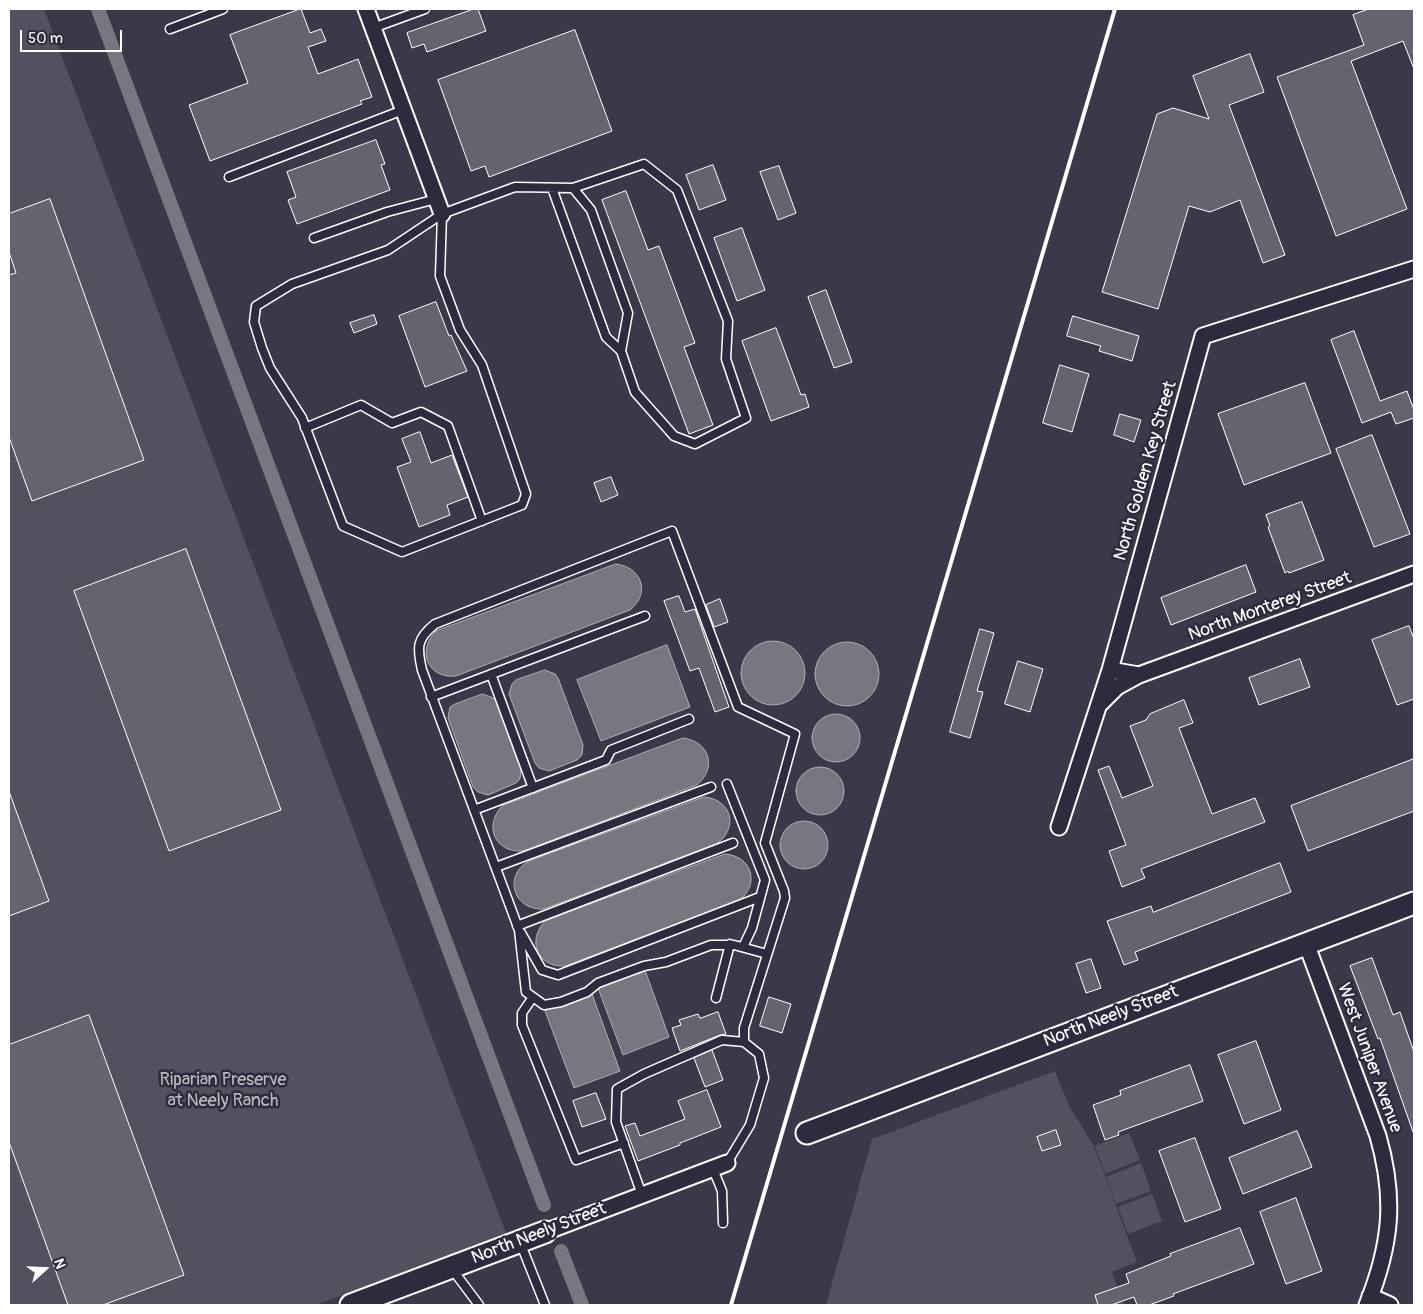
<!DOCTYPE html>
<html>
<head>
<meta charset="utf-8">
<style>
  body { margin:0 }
  #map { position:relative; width:1423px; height:1314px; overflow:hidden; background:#3c3749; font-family:Pangolin,sans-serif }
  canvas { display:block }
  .frame { position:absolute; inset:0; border:10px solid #fff; pointer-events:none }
  .north { position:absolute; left:20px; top:1244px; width:50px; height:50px; -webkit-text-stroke:4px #2f2a3d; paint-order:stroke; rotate:70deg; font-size:14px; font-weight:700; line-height:20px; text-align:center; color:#fff }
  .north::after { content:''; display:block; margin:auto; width:18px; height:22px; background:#fff; clip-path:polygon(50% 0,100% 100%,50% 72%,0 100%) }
  .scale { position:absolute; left:20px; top:30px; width:102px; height:22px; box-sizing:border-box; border:2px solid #fff; border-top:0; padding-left:6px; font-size:15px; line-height:18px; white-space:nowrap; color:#fff; -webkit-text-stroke:4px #2f2a3d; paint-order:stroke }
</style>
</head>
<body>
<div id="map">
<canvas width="1423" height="1314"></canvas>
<div class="frame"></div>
<div class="north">N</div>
<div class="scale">50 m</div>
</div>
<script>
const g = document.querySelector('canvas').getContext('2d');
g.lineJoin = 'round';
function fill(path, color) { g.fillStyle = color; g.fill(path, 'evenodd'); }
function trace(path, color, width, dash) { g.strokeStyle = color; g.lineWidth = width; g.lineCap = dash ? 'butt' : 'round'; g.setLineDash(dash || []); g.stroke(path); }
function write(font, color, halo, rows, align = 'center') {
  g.font = font + ' Pangolin,sans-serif'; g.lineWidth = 5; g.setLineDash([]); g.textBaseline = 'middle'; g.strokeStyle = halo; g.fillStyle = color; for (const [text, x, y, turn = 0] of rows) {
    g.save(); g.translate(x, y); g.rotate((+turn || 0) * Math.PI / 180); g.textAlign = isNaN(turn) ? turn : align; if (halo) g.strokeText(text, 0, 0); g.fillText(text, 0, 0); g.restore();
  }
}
fill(new Path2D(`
  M 9,9 L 44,9 L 506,1233 L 316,1305 L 9,1305 Z
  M 1055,1071 L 1070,1108 L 1093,1144 L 1137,1262 L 1112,1272 L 1124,1305 L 826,1305 L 872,1139 Z
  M 1129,1133 L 1140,1160 L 1105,1174 L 1095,1146 Z
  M 1141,1163 L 1151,1191 L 1116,1204 L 1106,1177 Z
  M 1152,1194 L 1162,1221 L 1128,1234 L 1118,1207 Z`), '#555060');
const water = new Path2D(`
  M 616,564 C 642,567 651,593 630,610 L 456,676 C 428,679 416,651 436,631 Z
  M741 673a32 32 0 1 1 64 0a32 32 0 1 1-64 0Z
  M815 674a32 32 0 1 1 64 0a32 32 0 1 1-64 0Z
  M 667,645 L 690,707 L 601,741 L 577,680 Z
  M 545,670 L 555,674 L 558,678 L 583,745 L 582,755 L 577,760 L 549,771 L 539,768 L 535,763 L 509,694 L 512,684 L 516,680 Z
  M 483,694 L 493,698 L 496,701 L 521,769 L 520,779 L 516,783 L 488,795 L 478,792 L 473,787 L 448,718 L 450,707 L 455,704 Z
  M812 738a24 24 0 1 1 48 0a24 24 0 1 1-48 0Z
  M 683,738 C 709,741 718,767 697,785 L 523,851 C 495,853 483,826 502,806 Z
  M796 791a24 24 0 1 1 48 0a24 24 0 1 1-48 0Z
  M 704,797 C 731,799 739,826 718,843 L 544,909 C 514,911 502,876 529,861 Z
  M780 845a24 24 0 1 1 48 0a24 24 0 1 1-48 0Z
  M 725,854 C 752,856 760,883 740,900 L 565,966 C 538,968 526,941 545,921 Z
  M 645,970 L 669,1037 L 623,1055 L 598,988 Z
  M 592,994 L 620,1071 L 574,1088 L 545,1011 Z`);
fill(water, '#797682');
trace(water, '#afadb4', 1);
trace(new Path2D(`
  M 98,9 L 544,1205
  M 561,1251 L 582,1305`), '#797682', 14);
const building = new Path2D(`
  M 301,9 L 310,33 L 321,29 L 326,41 L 308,47 L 318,74 L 358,59 L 372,97 L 360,101 L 362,104 L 210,161 L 189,105 L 248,83 L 230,35 Z
  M 474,9 L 478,9 L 486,31 L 427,52 L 424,44 L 412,48 L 407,33 Z
  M 1369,9 L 1414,9 L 1414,69 L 1403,41 L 1351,61 L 1407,209 L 1336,236 L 1277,77 L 1364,45 L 1353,15 Z
  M 575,30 L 612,131 L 489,177 L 485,166 L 471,171 L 438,80 Z
  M 1250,54 L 1264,92 L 1229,105 L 1285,255 L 1263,263 L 1240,200 L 1210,212 L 1189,206 L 1158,309 L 1102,292 L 1157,114 L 1173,108 L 1209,119 L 1193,76 Z
  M 376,140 L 385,164 L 381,165 L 390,190 L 297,224 L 288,200 L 296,197 L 287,172 Z
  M 713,165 L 726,200 L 699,210 L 686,175 Z
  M 779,166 L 796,213 L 778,220 L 760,172 Z
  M 626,191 L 648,250 L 659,246 L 695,343 L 684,347 L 713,425 L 689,434 L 602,200 Z
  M 50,199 L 144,460 L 32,501 L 9,437 L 9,275 L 16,273 L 9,252 L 9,214 Z
  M 742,228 L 765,290 L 737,301 L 714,238 Z
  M 826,290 L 852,362 L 834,368 L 808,297 Z
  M 436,302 L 449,336 L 451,335 L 467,371 L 425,387 L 399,316 Z
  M 374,315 L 377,324 L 354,333 L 350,323 Z
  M 1073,316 L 1139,336 L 1132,361 L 1099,351 L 1101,346 L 1067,336 Z
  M 776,328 L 801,395 L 805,394 L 809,407 L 771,421 L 742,341 Z
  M 1354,331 L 1380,401 L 1407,391 L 1414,410 L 1414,418 L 1396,424 L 1391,412 L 1362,423 L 1331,340 Z
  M 1060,365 L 1089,374 L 1072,432 L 1043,423 Z
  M 1305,383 L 1331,453 L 1244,485 L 1218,414 Z
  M 1120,414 L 1141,420 L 1134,442 L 1114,435 Z
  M 420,432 L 431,463 L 452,455 L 468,497 L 447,505 L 450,515 L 419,527 L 397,467 L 411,462 L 402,439 Z
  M 1372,435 L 1410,534 L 1374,547 L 1336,449 Z
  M 611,477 L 618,495 L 601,502 L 594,483 Z
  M 1302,502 L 1324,560 L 1289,573 L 1288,571 L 1285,573 L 1268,527 L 1270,526 L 1266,515 Z
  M 186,549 L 281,810 L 169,851 L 74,591 Z
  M 1246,565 L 1256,592 L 1171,625 L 1161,598 Z
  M 679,596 L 685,612 L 695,609 L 729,707 L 715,712 L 699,668 L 690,671 L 664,601 Z
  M 720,599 L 728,622 L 714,627 L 706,605 Z
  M 1409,626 L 1414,639 L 1414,699 L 1397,705 L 1372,640 Z
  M 980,629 L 994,633 L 977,691 L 983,692 L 970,738 L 950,732 Z
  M 1300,659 L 1310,687 L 1259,705 L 1249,678 Z
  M 1018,661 L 1043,669 L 1030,712 L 1005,704 Z
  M 1184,700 L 1193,723 L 1179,728 L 1212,814 L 1255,798 L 1265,822 L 1141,869 L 1145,878 L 1122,887 L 1109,851 L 1126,845 L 1098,770 L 1109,766 L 1122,798 L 1153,786 L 1130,726 L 1146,720 L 1150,714 Z
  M 1414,759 L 1414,811 L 1308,851 L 1291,806 Z
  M 10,794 L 49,901 L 9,916 L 9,795 Z
  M 1280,863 L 1291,892 L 1135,952 L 1138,960 L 1124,965 L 1107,921 L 1151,906 L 1153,912 Z
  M 1372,958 L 1393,1015 L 1400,1012 L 1414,1052 L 1414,1131 L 1413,1132 L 1380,1038 L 1378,1039 L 1350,966 Z
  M 1091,959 L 1101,988 L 1086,993 L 1076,964 Z
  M 769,997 L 791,1004 L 782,1033 L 760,1026 Z
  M 718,1012 L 726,1034 L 720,1035 L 680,1051 L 672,1028 L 681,1025 L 679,1020 L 698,1014 L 700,1018 Z
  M 89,1015 L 184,1275 L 103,1305 L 68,1305 L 9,1142 L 9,1045 Z
  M 1256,1041 L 1281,1110 L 1244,1124 L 1218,1055 Z
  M 712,1050 L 723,1080 L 705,1087 L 694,1058 Z
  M 1190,1065 L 1203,1101 L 1118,1132 L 1119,1135 L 1105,1140 L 1093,1105 L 1121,1095 L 1120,1091 Z
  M 707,1090 L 721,1127 L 680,1143 L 680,1145 L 638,1161 L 625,1126 L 635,1123 L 640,1136 L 685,1119 L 678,1101 Z
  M 596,1093 L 606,1119 L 582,1127 L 573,1101 Z
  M 1056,1130 L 1061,1145 L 1042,1151 L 1037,1137 Z
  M 1297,1131 L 1312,1167 L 1243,1194 L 1229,1158 Z
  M 1195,1138 L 1221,1209 L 1185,1222 L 1159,1151 Z
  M 1296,1198 L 1322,1271 L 1286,1284 L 1260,1212 Z
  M 1240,1228 L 1254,1264 L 1173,1294 L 1174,1296 L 1149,1305 L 1137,1305 L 1134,1297 L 1111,1305 L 1098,1305 L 1095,1295 L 1129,1283 L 1126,1274 L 1171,1256 L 1170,1254 Z`);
fill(building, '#666270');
trace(building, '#fff', 1);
const lane = new Path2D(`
  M 373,28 L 425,9
  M 170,29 L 223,9
  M 229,177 L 403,110
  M 552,188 L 606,337 L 621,351
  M 442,214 L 440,276 L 460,330 L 482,365 L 526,494 L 522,505 L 402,552 L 343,526 L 302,418 L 270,368 L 262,348 L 254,322 L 256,306 L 292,284 L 388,250 L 442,214 L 515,187 L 573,188 L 644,164 L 677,190 L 728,321 L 726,359 L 746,418 L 695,444 L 674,436 L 635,392 L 621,351 L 628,313 L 591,210 L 573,188
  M 314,238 L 387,212 L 436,199
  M 305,428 L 361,405 L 392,423 L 421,412 L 448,426 L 482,521
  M 491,674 L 533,788
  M 431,697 L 645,616
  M 727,784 L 765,880 L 752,928 L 743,947
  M 474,810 L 606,760 L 611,750 L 689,719
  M 496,867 L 711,787
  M 517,926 L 733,843
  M 521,933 L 542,970 L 558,975 L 760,897
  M 533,997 L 522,1013 L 522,1025 L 576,1160 L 624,1143
  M 716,998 L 730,944
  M 744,1042 L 744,1028 L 785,898 L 784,891 L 765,843 L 795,734 L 738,707 L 672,531 L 435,624 C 416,639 417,648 422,670 L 519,930 L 526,992 L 544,1005 L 561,1002 L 587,992 L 598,983 L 644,966 L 666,962 L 711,945 L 734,945 L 767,954
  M 713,1169 L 722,1191 L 723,1223
  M 642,1195 L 616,1122 L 617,1089 L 644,1074 L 722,1040 L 744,1042 L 759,1054 L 764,1078 L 750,1125 L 727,1163
  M 520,1242 L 545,1305
  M 452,1269 L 479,1305`);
const street = new Path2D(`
  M 366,9 L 442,214
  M 1110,670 L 1139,675 L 1414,574
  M 1101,703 L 1117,687 L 1139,675
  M 1059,827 L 1110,670 L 1203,336 L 1414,269
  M 1306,943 L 1378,1136 C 1396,1199 1391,1245 1367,1305
  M 545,1232 L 727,1163
  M 1370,1296 L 1390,1305`);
const secondary = new Path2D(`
  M 807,1133 L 1414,903
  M 351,1305 L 545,1232`);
trace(lane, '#fff', 11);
trace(street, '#fff', 19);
trace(secondary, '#fff', 25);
trace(lane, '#2f2a3d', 8);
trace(street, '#2f2a3d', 15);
trace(secondary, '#2f2a3d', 21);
trace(new Path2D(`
  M 731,1305 L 1115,9`), '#fff', 4);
write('18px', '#fff', '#2f2a3d', [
  ["North Golden Key Street",1146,471,-74],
  ["North Monterey Street",1270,607,-20],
  ["North Neely Street",1111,1017,-21],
  ["West Juniper Avenue",1369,1058,70],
  ["North Neely Street",539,1234,-21]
]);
write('18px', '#bbb9bf', '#2f2a3d', [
  ["Riparian Preserve",223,1080],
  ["at Neely Ranch",223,1101]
]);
</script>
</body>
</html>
